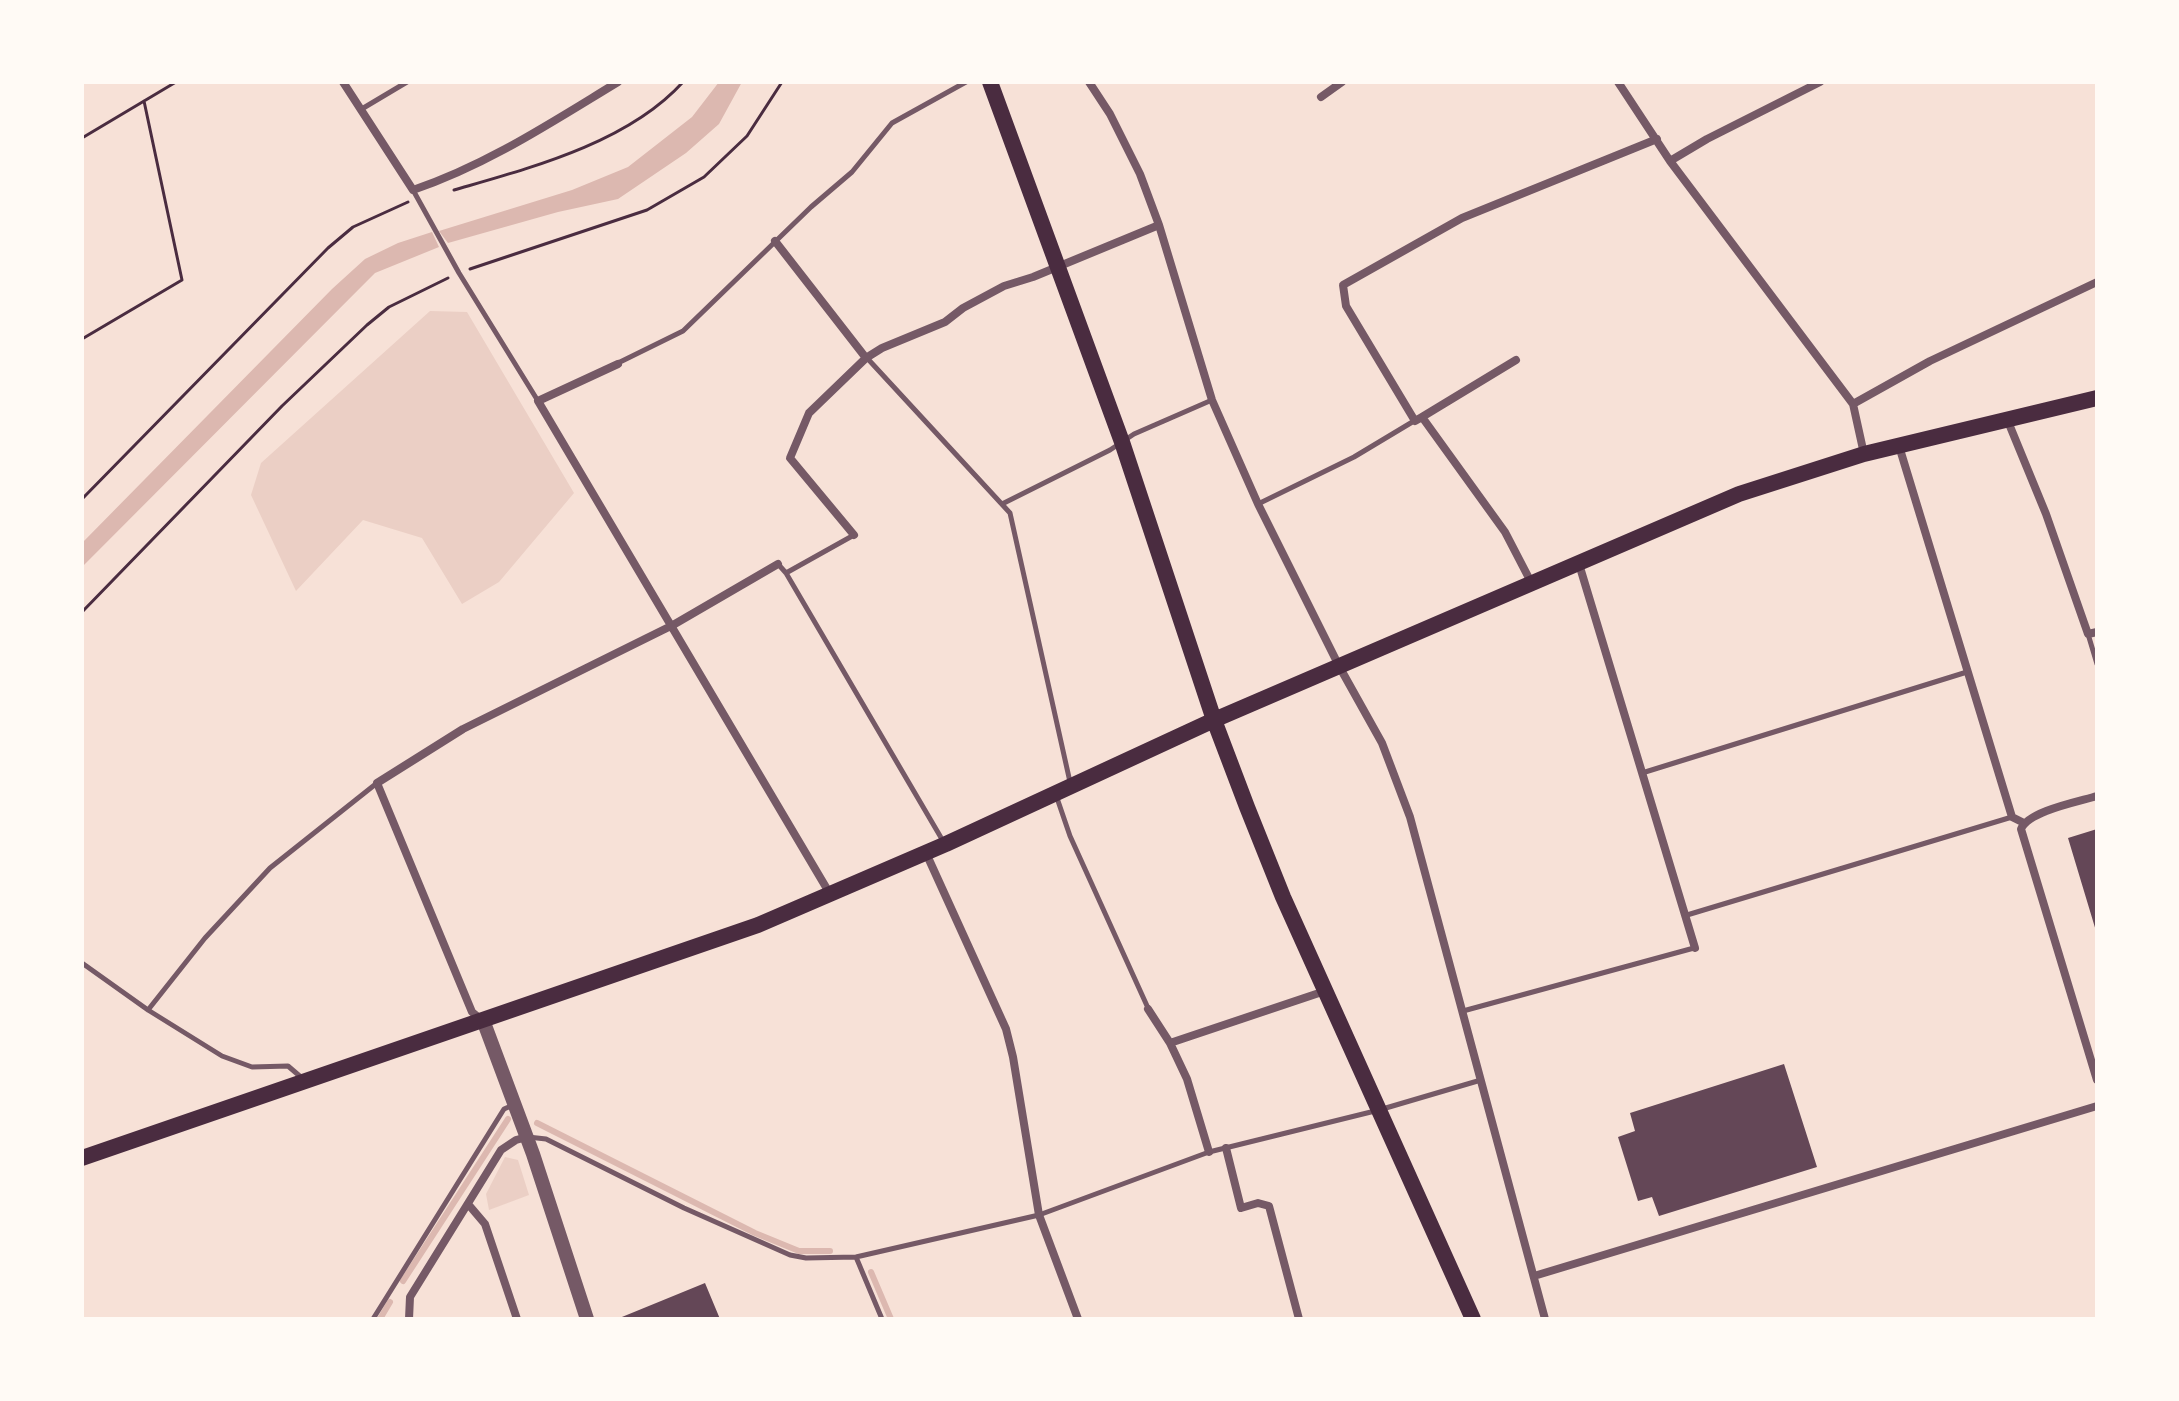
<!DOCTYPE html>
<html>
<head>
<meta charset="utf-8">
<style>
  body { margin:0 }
  #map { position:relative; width:2179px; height:1401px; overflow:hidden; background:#f7e1d7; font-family:"Roboto Condensed",sans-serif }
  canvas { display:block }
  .frame { position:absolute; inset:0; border:84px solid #fffaf5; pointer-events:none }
</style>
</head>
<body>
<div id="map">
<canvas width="2179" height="1401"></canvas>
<div class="frame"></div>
</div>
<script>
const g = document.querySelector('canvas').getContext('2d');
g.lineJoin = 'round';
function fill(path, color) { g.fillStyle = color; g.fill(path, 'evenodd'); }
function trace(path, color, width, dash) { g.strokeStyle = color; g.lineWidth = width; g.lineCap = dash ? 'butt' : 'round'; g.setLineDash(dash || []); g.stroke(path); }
fill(new Path2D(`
  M 430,311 L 467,312 L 574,493 L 499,582 L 462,604 L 422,538 L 363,520 L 296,591 L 251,495 L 261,463 Z
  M 505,1157 L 518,1160 L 529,1195 L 489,1210 L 486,1194 Z`), '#ebcfc5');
fill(new Path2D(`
  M 719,82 L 742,82 L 719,124 L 686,153 L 618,199 L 558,212 L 448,243 L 439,231 L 572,190 L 628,167 L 692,117 Z
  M 432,232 L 439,247 L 375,273 L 82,567 L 82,543 L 332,289 L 365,259 L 398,243 Z`), '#dcb8b0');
trace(new Path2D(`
  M 537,1123 L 755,1233 L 799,1251 L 830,1251
  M 871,1272 L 891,1319
  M 403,1281 L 508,1119
  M 380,1319 L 390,1302`), '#dcb8b0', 6);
fill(new Path2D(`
  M 2097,829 L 2097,931 L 2096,931 L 2068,838 Z
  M 1784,1064 L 1817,1167 L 1659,1216 L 1652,1197 L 1638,1201 L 1618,1137 L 1635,1131 L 1630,1113 Z
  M 705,1283 L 720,1319 L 617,1319 Z`), '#644757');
trace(new Path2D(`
  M 82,138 L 176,82
  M 454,190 C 530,168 628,143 683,82
  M 470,269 L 647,210 L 704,177 L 747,136 L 782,82
  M 82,339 L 182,280 L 144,101
  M 82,499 L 328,248 L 353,227 L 408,202
  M 82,612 L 282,406 L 367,325 L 389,307 L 448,278`), '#4a2c40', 3);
trace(new Path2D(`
  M 360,110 L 407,82
  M 413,190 L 459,273 L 538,401
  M 867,358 L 1010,513 L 1070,782
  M 618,363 L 683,331 L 811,207 L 852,172 L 892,123 L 966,82
  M 1002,504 L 1110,450 L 1134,434 L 1212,400
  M 1258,504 L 1354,457 L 1414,421
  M 778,564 L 786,573 L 854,535
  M 786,573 L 943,841
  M 2088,634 L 2097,664
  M 1642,773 L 1967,672
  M 1057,798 L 1070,836 L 1148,1008
  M 1687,915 L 2012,817
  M 82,963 L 148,1010 L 222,1056 L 252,1067 L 288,1066 L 302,1078
  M 148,1010 L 205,938 L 270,868 L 377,783
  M 1463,1011 L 1694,948
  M 528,1137 L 546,1139 L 684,1208 L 790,1255 L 806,1258 L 856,1257 L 1039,1215 L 1209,1152 L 1379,1110 L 1481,1080
  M 856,1257 L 882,1319
  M 373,1319 L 504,1109 L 511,1106`), '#755966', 5);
trace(new Path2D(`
  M 343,82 L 413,190 C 487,165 552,122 618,82
  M 1089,82 L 1110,114 L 1140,174 L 1159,225 L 1212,400 L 1258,504 L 1339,666 L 1382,743 L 1410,817 L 1545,1319
  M 1618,82 L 1670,161 L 1853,404 L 1864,454
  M 1321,97 L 1342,82
  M 1670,161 L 1707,139 L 1820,82
  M 775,241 L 866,358
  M 618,364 L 538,401 L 830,894
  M 1853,404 L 1930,361 L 2097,282
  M 1422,417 L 1516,360
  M 2007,419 L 2046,514 L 2088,634 L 2097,632
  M 1899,446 L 2012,817 L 2024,823
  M 854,535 L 790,458 L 809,413 L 866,358 L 882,348 L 945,322 L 963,308 L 1004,286 L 1033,277 L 1159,225
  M 1579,564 L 1695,948
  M 1532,584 L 1505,532 L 1422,417 L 1415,421 L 1346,306 L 1343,285 L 1462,218 L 1657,139
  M 2097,796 C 2077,802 2029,811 2021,829 L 2097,1080
  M 926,853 L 1006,1029 L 1013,1057 L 1039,1215 L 1078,1319
  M 1148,1009 L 1170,1043 L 1187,1079 L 1209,1152
  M 482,1020 L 472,1012 L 377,783 L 463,729 L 673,625 L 778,564
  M 1170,1043 L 1325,991
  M 1226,1148 L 1241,1208 L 1258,1203 L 1269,1206 L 1299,1319
  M 468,1204 L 485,1224 L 517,1319
  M 1534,1276 L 2097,1106
  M 409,1319 L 410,1297 L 501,1150 L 516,1140 L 527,1137`), '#755966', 8);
trace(new Path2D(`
  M 483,1020 L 533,1154 L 587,1319`), '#755966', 14);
trace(new Path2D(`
  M 990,82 L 1122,442 L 1214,720 L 1247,807 L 1283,897 L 1473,1319
  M 82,1158 L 758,925 L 946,844 L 1214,720 L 1739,494 L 1864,454 L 2097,398`), '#4a2c40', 16);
</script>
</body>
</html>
